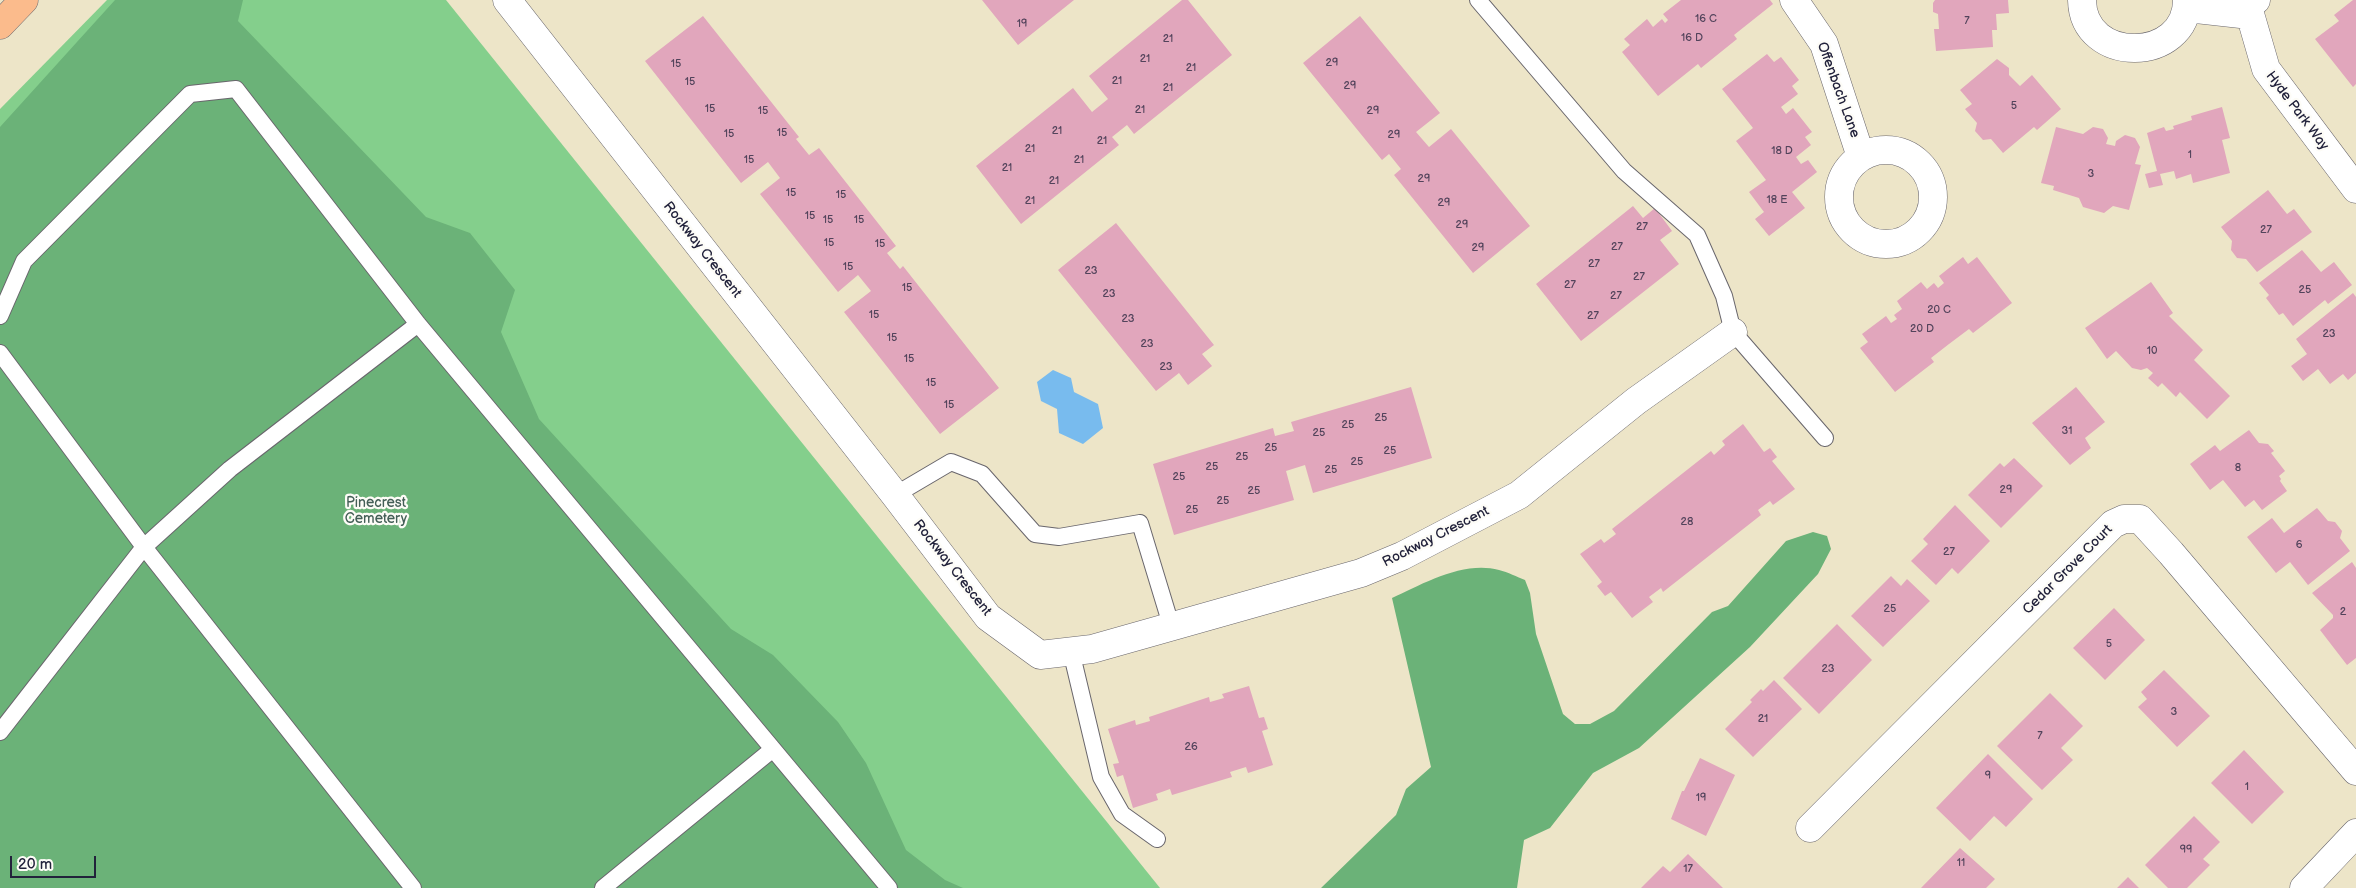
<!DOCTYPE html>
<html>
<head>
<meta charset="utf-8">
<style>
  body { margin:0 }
  #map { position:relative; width:2356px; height:888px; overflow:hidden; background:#ede5c8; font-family:"Balsamiq Sans",sans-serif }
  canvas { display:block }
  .scale { position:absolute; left:10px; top:856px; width:86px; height:22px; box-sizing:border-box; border:2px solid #22223b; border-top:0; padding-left:6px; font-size:15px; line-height:18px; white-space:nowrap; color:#22223b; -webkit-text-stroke:4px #fdfcf7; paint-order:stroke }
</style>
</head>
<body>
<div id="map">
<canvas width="2356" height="888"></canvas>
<div class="scale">20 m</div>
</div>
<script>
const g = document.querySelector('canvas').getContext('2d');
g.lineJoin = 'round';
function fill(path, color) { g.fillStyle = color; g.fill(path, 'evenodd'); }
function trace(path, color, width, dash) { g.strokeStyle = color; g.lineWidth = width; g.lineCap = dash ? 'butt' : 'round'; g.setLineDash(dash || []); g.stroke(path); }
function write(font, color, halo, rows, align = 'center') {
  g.font = font + ' "Balsamiq Sans",sans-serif'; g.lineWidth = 4.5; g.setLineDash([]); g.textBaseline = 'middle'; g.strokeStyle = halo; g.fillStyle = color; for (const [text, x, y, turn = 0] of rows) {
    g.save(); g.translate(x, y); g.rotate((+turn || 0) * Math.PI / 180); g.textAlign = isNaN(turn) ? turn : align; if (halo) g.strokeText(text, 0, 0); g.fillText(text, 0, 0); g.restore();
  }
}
fill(new Path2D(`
  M 107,0 L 446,0 L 1160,888 L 0,888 L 0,109 Z`), '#84cf8c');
fill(new Path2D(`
  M 115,0 L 243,0 L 238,21 L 426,217 L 470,233 L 515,290 L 501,332 L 539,419 L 731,629 L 773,655 L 838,722 L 866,763 L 906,850 L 945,880 L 963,888 L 0,888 L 0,127 Z
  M 1813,532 L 1827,536 L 1831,549 L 1818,574 L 1750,647 L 1639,748 L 1593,773 L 1550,828 L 1524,840 L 1517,888 L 1321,888 L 1396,815 L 1406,789 L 1431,767 L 1392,598 C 1422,584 1464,560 1499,570 C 1508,572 1517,577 1525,580 L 1530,593 L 1536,634 L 1563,714 L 1575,724 L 1590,724 L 1614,711 L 1712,612 L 1728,606 L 1786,541 Z`), '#6bb278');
fill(new Path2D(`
  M 1053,370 L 1071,378 L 1074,392 L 1098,404 L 1103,428 L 1083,444 L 1059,433 L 1057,409 L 1041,401 L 1037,382 Z`), '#78bbee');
fill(new Path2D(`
  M 982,0 L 1074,0 L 1018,45 Z
  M 1182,0 L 1188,0 L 1232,55 L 1134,134 L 1127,125 L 1112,137 L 1119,145 L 1021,224 L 976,166 L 1073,88 L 1092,112 L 1108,99 L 1089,76 Z
  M 1681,0 L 1770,0 L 1773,4 L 1734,35 L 1737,39 L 1701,68 L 1698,64 L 1658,96 L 1622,52 L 1630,45 L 1624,39 L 1647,19 L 1653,27 L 1662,19 L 1665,23 L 1668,20 L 1663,14 Z
  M 1935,0 L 2008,0 L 2009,13 L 1996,14 L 1997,30 L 1992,30 L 1993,47 L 1936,51 L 1934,29 L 1939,29 L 1938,14 L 1933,12 L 1933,3 Z
  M 2353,0 L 2356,0 L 2356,84 L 2353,87 L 2315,39 L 2339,21 L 2334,15 Z
  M 703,16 L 799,137 L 796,139 L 809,155 L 819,148 L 896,246 L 887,253 L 900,269 L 903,266 L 999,388 L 940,434 L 844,312 L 871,291 L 858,275 L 838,292 L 760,194 L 780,178 L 768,162 L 741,183 L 645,61 Z
  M 1360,16 L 1440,113 L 1416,132 L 1429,147 L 1451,129 L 1530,226 L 1473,273 L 1394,175 L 1401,169 L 1389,154 L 1382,160 L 1303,63 Z
  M 1767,54 L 1774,62 L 1781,57 L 1799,80 L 1792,86 L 1798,94 L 1781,107 L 1786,114 L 1793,108 L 1812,132 L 1805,137 L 1811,145 L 1796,157 L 1801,164 L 1808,160 L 1817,172 L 1792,192 L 1805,208 L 1769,236 L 1755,219 L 1764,212 L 1749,192 L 1766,180 L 1736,141 L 1753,128 L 1722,89 Z
  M 1997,59 L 2009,68 L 2009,75 L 2020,86 L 2032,75 L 2061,109 L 2037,130 L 2034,127 L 2003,153 L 1991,139 L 1983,140 L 1975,131 L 1977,123 L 1965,109 L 1972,104 L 1960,90 Z
  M 2222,107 L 2230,138 L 2222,140 L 2230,173 L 2193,183 L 2191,174 L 2176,179 L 2174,171 L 2160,174 L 2163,185 L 2149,188 L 2145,174 L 2157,171 L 2147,133 L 2164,127 L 2166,131 L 2174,129 L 2173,126 L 2192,120 L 2191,116 Z
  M 2056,127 L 2083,134 L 2093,127 L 2103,129 L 2108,138 L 2106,144 L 2115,146 L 2116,141 L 2125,135 L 2135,138 L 2140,147 L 2135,164 L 2141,165 L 2129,210 L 2113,206 L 2104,213 L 2083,207 L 2079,198 L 2053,190 L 2054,186 L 2041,183 Z
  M 2268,190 L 2287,214 L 2294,209 L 2312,232 L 2257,272 L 2246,259 L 2237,258 L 2231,250 L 2232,241 L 2221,227 Z
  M 1633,206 L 1643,218 L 1655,208 L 1672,231 L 1660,240 L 1679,264 L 1581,341 L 1536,284 Z
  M 1116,223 L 1214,345 L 1202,354 L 1212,366 L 1188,385 L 1179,373 L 1156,391 L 1058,270 Z
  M 2302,250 L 2321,272 L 2334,262 L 2352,285 L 2328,304 L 2325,300 L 2293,326 L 2283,313 L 2279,315 L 2266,298 L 2269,295 L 2259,283 Z
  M 1963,257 L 1968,264 L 1977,257 L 2012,303 L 1973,333 L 1969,329 L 1949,344 L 1931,358 L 1934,362 L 1895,392 L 1860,348 L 1868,342 L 1862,334 L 1886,316 L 1891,323 L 1897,319 L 1894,315 L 1902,309 L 1897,301 L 1921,282 L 1927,289 L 1934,283 L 1938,288 L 1944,283 L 1939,276 Z
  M 2151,282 L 2173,313 L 2169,316 L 2203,350 L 2194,360 L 2230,396 L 2207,419 L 2180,392 L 2176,397 L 2162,383 L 2158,387 L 2148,378 L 2153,373 L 2147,368 L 2141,370 L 2132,368 L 2116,351 L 2107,359 L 2085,328 Z
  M 2353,293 L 2356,297 L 2356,373 L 2348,380 L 2343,374 L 2330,384 L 2318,369 L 2303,381 L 2291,366 L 2307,354 L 2296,339 Z
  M 1411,387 L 1432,458 L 1313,493 L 1305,465 L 1286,471 L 1294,500 L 1174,535 L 1153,464 L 1273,428 L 1275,436 L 1294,431 L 1291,422 Z
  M 2076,387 L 2105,422 L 2085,438 L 2091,448 L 2070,465 L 2032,423 Z
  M 1743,424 L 1764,452 L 1770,448 L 1777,457 L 1772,461 L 1795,489 L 1773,505 L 1770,501 L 1758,510 L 1761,515 L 1663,592 L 1661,588 L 1649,597 L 1653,602 L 1632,618 L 1611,592 L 1605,596 L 1597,586 L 1602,582 L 1580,554 L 1601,539 L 1604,543 L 1616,534 L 1612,529 L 1711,451 L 1714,455 L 1725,445 L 1722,441 Z
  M 2249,430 L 2259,443 L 2268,444 L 2274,451 L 2271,453 L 2285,471 L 2279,476 L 2281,479 L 2280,481 L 2287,491 L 2262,510 L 2254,500 L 2245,507 L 2223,480 L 2210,490 L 2190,464 L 2215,445 L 2220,451 Z
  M 2014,458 L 2043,486 L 2001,528 L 1968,495 L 2000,463 L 2004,467 Z
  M 1955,505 L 1990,541 L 1958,574 L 1952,568 L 1936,585 L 1911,561 L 1928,544 L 1923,539 Z
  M 2317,508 L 2328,521 L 2335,522 L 2342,531 L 2340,538 L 2350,551 L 2308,585 L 2290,562 L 2276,573 L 2247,537 L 2272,518 L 2284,533 Z
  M 2352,562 L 2356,568 L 2356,658 L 2347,665 L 2320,630 L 2333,618 L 2333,615 L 2312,593 Z
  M 1891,576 L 1901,586 L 1907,579 L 1930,601 L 1883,647 L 1851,616 Z
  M 2114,608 L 2145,640 L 2105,680 L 2073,648 Z
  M 1837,624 L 1872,660 L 1819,714 L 1783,678 Z
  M 2164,670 L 2210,716 L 2177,747 L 2138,707 L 2147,699 L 2141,692 Z
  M 1774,680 L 1802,709 L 1753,757 L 1725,729 L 1752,702 L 1750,700 L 1761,689 L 1763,691 Z
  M 1249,686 L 1259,718 L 1264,717 L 1268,729 L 1262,731 L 1273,765 L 1248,773 L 1246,767 L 1230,772 L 1232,777 L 1172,795 L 1170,789 L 1156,794 L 1158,800 L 1133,808 L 1123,775 L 1117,777 L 1113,764 L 1119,763 L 1108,729 L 1135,720 L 1136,725 L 1150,721 L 1149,717 L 1209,697 L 1210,702 L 1224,698 L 1222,694 Z
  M 2050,693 L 2083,726 L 2061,748 L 2073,760 L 2042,790 L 1997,746 Z
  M 2244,750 L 2284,792 L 2252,824 L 2211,783 Z
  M 1988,754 L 2033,799 L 2006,827 L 1994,816 L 1970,841 L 1936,808 Z
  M 1700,758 L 1735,775 L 1706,836 L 1671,819 L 1682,791 L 1684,791 Z
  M 2194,816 L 2220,842 L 2203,859 L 2210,865 L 2187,888 L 2168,888 L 2145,865 Z
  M 1960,848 L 1995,879 L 1986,888 L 1921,888 Z
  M 1688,854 L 1723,888 L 1641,888 L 1663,866 L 1670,872 Z
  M 2128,877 L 2139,888 L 2117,888 Z`), '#e1a6bc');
const lane = new Path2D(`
  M 1478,0 L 1624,171 L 1697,235 L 1724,296 L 1733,332 L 1825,438
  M 0,316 L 24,261 L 190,94 L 236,89 L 418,324 L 889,888
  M 0,353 L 144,547 L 413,888
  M 895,495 L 951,462 L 982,474 L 1035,534 L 1059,537 L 1140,523 L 1171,625
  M 1071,651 L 1101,777 L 1122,814 L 1157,839
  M 0,732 L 144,547 L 230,469 L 418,324
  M 603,888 L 773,749`);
const street = new Path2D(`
  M 507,0 L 895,495 L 988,617 L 1040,655 L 1092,649 L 1361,573 L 1402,556 L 1519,495 L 1636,401 L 1733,332
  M 1794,0 L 1824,44 L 1861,157
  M 2082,0 C 2083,65 2187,63 2187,0
  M 2256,0 L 2248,7 L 2266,69 L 2356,189
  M 2187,8 L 2250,15
  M1839 197a47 47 0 1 1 94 0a47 47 0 1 1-94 0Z
  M 1810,828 L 2113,524 L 2124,519 L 2140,519 L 2171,553 L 2356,771
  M 2304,888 L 2356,833`);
const primary = new Path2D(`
  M 0,25 L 24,0`);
trace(lane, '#69666c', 18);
trace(street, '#69666c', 29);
trace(primary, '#69666c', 29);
trace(lane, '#fff', 16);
trace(street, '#fff', 28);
trace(primary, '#fbbb8c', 28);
write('11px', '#52435b', null, [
  ["16 C",1706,19],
  ["7",1967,21],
  ["19",1022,24],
  ["16 D",1692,38],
  ["21",1168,39],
  ["21",1145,59],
  ["29",1332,63],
  ["15",676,64],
  ["21",1191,68],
  ["21",1117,81],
  ["15",690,82],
  ["29",1350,86],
  ["21",1168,88],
  ["5",2014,106],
  ["15",710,109],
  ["21",1140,110],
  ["15",763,111],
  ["29",1373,111],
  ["21",1057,131],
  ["15",782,133],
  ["15",729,134],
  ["29",1394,135],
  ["21",1102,141],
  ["21",1030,149],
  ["18 D",1782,151],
  ["1",2190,155],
  ["15",749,160],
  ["21",1079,160],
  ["21",1007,168],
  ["3",2091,174],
  ["29",1424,179],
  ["21",1054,181],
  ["15",791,193],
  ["15",841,195],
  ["18 E",1777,200],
  ["21",1030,201],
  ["29",1444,203],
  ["15",810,216],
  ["15",828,220],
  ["15",859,220],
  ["29",1462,225],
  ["27",1642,227],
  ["27",2266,230],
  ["15",829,243],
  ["15",880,244],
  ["27",1617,247],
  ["29",1478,248],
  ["27",1594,264],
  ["15",848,267],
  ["23",1091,271],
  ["27",1639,277],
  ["27",1570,285],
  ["15",907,288],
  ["25",2305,290],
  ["23",1109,294],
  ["27",1616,296],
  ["20 C",1939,310],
  ["15",874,315],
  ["27",1593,316],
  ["23",1128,319],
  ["20 D",1922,329],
  ["23",2329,334],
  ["15",892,338],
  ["23",1147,344],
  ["10",2152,351],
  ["15",909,359],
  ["23",1166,367],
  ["15",931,383],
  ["15",949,405],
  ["25",1381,418],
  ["25",1348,425],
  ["31",2067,431],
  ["25",1319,433],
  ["25",1271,448],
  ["25",1390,451],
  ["25",1242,457],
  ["25",1357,462],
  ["25",1212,467],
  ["8",2238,468],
  ["25",1331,470],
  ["25",1179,477],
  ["29",2006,490],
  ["25",1254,491],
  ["25",1223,501],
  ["25",1192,510],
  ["28",1687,522],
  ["6",2299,545],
  ["27",1949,552],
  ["25",1890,609],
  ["2",2343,612],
  ["5",2109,644],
  ["23",1828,669],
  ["3",2174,712],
  ["21",1763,719],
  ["7",2040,736],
  ["26",1191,747],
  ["9",1988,776],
  ["1",2247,787],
  ["19",1701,798],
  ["99",2186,850],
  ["11",1961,863],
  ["17",1688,869]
]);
write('14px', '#22223b', '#fdfcf7', [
  ["Offenbach Lane",1838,90,70],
  ["Hyde Park Way",2297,111,53],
  ["Rockway Crescent",702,250,52],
  ["Rockway Crescent",1436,537,-27],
  ["Rockway Crescent",952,568,52],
  ["Cedar Grove Court",2068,570,-45]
]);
write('14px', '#445f57', '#fdfcf7', [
  ["Pinecrest",376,503],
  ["Cemetery",376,519]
]);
</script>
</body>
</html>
